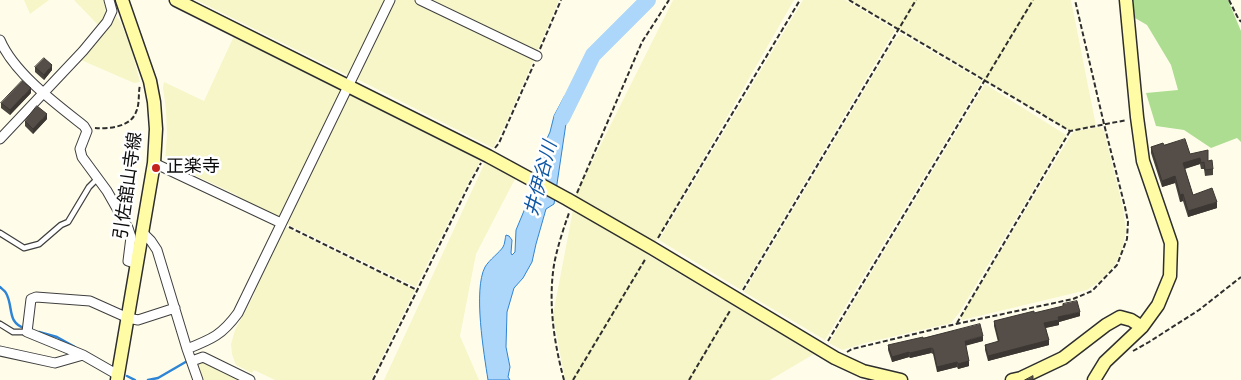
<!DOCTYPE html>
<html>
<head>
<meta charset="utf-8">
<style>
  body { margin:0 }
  canvas { display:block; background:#fffdea }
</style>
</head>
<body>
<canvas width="1241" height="380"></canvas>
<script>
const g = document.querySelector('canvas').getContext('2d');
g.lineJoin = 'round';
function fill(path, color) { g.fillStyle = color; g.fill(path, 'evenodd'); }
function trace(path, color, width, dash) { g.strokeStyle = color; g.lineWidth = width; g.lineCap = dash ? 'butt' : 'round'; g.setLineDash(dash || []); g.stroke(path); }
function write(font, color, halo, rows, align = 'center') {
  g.font = font + ' Spectral,"Noto Sans JP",serif'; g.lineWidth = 5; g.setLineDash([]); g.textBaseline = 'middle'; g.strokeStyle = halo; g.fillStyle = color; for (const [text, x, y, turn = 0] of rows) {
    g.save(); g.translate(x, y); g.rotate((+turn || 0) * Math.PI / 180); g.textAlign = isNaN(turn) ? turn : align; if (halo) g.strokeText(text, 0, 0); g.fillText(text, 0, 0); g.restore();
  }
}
fill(new Path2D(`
  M 24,0 L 49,0 L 30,14 Z
  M 74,0 L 105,0 L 108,7 L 106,18 L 99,26 Z
  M 196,0 L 386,0 L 349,76 Z
  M 394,0 L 416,0 L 535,57 L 505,125 L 493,148 L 355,78 Z
  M 424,0 L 559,0 L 536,54 Z
  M 673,0 L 794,0 L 648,255 L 814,354 L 770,380 L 565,380 L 553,315 L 576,194 Z
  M 803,0 L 845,0 L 895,30 L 741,290 L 659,240 Z
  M 848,0 L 1071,0 L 1096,126 L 1070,131 Z
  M 116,16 L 120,21 L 131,48 L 140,82 L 134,83 L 81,60 L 110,26 Z
  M 901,34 L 982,81 L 825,340 L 744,292 L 895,39 Z
  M 234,36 L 342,90 L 279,220 L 238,199 L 237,195 L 165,161 L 167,135 L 166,110 L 163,88 L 164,82 L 204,101 Z
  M 985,84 L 1066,135 L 959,313 L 951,323 L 865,343 L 842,350 L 829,343 Z
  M 348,93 L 481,160 L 468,183 L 416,287 L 285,223 Z
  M 1100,127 L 1104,131 L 1123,208 L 1126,232 L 1121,252 L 1114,266 L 1100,281 L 1087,290 L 962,320 L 961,317 L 1071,135 L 1075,131 Z
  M 488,156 L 515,179 L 476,254 L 460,336 L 479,380 L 384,380 Z
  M 283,226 L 415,290 L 371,380 L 275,380 L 254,370 L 252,373 L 236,365 L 232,354 L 231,344 L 235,330 L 255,293 L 253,291 Z
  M 192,361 L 210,361 L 249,380 L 197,380 Z`), '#f6f6c9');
fill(new Path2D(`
  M 1132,0 L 1228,0 L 1241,31 L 1241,142 L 1237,138 L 1211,148 L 1184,130 L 1156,126 L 1146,93 L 1178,90 L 1171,65 L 1147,25 L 1135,18 Z`), '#addd91');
const water = new Path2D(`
  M 565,96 L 574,100 L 568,110 L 554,204 L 546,209 L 536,244 L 532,262 L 523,278 L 514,288 L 507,312 L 506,347 L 510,367 L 508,377 L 510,380 L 488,380 C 484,354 473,290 485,267 C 489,260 500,252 503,247 C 505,244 505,238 506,235 L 509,236 L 512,240 L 511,253 L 512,255 L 515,252 L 516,230 L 531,194 L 543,147 L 550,132 L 554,116 Z`);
fill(water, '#acd6fa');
trace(water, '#2f85d5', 1);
trace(new Path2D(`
  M 0,287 C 1,288 5,291 6,293 C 14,307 6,323 26,329
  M 39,332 L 57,337 L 75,347
  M 127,376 L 135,380
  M 148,380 L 158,378 L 189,360`), '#2f85d5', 2.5);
trace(new Path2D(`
  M 562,118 L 593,55 L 648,0`), '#acd6fa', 16);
const lane = new Path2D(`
  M 0,233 L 24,248 L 39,244 L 61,225 L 68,222 L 89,187 L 98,178
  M 0,324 L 13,332 L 27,332`);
const street = new Path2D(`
  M 420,0 L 537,56
  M 0,40 C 14,73 56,104 84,126 L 87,131 L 80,149 L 82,157 L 107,191 L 128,228 L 131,237 L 128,261 L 137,264
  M 0,139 L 83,51 L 107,22 L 112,11 L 109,0
  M 154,163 L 281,223
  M 142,232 L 151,241 L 157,250 L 187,349 L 198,380
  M 187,349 C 212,339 222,335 238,313 L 390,0
  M 0,351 L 55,363 L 83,355 L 118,375
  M 83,355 L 27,332 L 31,299 L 36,297 L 90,301 L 128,318 L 138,320 L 175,308
  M 192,361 L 203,357 L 250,380`);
const secondary = new Path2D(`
  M 176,0 L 488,156 L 567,199 L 652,248 L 835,358 L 863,371 L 901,380
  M 117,380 L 154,163 L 156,129 L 154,102 L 150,81 L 122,0
  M 1012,380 L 1021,378 L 1063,358 L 1106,325 L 1120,317 L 1131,320 L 1142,327
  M 1094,380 L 1105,362 L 1142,327 L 1158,305 L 1170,276 L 1171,243 L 1143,161 L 1137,117 L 1126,0`);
trace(lane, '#3f3f3f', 7);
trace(street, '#3f3f3f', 11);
trace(secondary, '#2e2e2e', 15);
trace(new Path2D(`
  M 849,0 L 1070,131 L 1127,120
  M 1229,0 L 1238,18 L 1241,22
  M 540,49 L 561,0
  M 95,128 C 109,129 131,127 136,112 C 140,104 138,93 140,85
  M 495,148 L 499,143 L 534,64
  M 577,193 L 642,42 L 669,0
  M 289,227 L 417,290
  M 658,238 L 800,0
  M 743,290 L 916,0
  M 957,323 L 1070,131
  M 828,341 L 1033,0
  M 1133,351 L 1149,342 L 1199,310 L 1241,277
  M 847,352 L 852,349 L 956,324 L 1073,299 L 1092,291 L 1117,265 L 1127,239 L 1128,222 L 1125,207 L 1104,124 L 1075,0
  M 373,380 L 470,183 L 481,163
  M 564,380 C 554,343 548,303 554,265 C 557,248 563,230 569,213
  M 573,380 L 646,258
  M 689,380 L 731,309`), '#2e2e2e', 2, [5, 2.5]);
trace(lane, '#fff', 4.5);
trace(street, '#fff', 9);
trace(secondary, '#fffca5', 12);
fill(new Path2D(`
  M 35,67 L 52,70 L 44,80 L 35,72 Z
  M 31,93 L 10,115 L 1,108 L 1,103 Z
  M 47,119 L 33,134 L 25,126 L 25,121 Z
  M 1164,145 L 1208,161 L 1213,169 L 1213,175 L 1205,176 L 1204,169 L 1201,169 L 1200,164 L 1185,169 L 1193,195 L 1217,208 L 1188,217 L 1183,201 L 1180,202 L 1175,183 L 1162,187 L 1151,153 L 1151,147 Z
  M 1034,313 L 1080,316 L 1059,322 L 1059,325 L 1046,328 L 1049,345 L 988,361 L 985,350 L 985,345 L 998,342 L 994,326 L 994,321 Z
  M 983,341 L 966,345 L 969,366 L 958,369 L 957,367 L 937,372 L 933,354 L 931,353 L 910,358 L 909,357 L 892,362 L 888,350 L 888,345 Z`), '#49433e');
fill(new Path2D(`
  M 52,65 L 52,70 L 44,80 L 44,75 Z
  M 31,88 L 31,93 L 10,115 L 10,110 Z
  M 47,114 L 47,119 L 33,134 L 33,129 Z
  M 1200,158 L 1200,164 L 1183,169 L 1183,163 Z
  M 1175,176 L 1175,183 L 1162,187 L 1162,181 Z
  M 1183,194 L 1183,201 L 1180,202 L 1180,195 Z
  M 1217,202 L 1217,208 L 1188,217 L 1188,211 Z
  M 1080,312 L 1080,316 L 1059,322 L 1059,325 L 1044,328 L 1044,323 L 1058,317 Z
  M 983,336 L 983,341 L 965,346 L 965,341 Z
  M 1049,340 L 1049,345 L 988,361 L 988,356 Z
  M 931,348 L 931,353 L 910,358 L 910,353 Z
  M 909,352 L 909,357 L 892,362 L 892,357 Z
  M 969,361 L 969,366 L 958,369 L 958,364 Z
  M 957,362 L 957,367 L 937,372 L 937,367 Z`), '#3c3732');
const building = new Path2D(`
  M 44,58 L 52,65 L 44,75 L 35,67 Z
  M 22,81 L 31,88 L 10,110 L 1,103 Z
  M 37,106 L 47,114 L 33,129 L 25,121 Z
  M 1185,139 L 1190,154 L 1208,150 L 1208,161 L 1212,160 L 1213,169 L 1205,170 L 1204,162 L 1201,163 L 1200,158 L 1183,163 L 1193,195 L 1212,188 L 1217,202 L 1188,211 L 1183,194 L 1180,195 L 1175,176 L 1162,181 L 1151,147 L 1163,143 L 1164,145 Z
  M 1077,301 L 1080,312 L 1058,317 L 1059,320 L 1044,323 L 1049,340 L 988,356 L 985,345 L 999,341 L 994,321 L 1034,311 L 1034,313 L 1063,306 L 1063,304 Z
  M 980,324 L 983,336 L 965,341 L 969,361 L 958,364 L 957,362 L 937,367 L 933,349 L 931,348 L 910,353 L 909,352 L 892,357 L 888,345 L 923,337 L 923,338 Z
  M 1033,376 L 1033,380 L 1025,380 Z`);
fill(building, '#554e48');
trace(building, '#3c3732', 1);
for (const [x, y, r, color] of [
  [156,168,5,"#c3221c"]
]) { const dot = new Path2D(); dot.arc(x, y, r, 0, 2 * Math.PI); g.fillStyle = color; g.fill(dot); trace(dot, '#fff', 2); }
write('18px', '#0c0c0c', '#fff', [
  ["正楽寺",166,168]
], 'left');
write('18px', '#0c0c0c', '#fff', [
  ["引佐舘山寺線",130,186,-82]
]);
write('italic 19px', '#0f57a4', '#fff', [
  ["井伊谷川",543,179,-75]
]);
</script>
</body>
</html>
